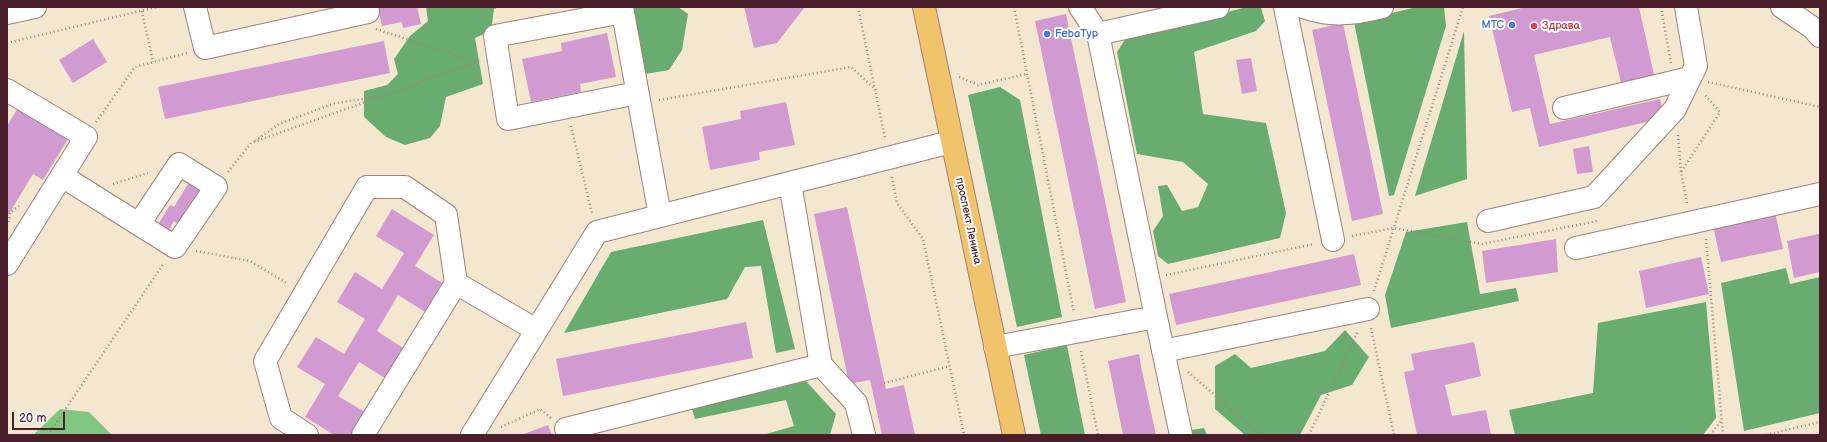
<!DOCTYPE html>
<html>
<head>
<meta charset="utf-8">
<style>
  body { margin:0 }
  #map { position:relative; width:1827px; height:442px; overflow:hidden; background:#f4e7cf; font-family:"Balsamiq Sans",sans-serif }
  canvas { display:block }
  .frame { position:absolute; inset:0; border:8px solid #4a1f2b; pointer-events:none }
  .scale { position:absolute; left:12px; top:412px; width:53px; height:18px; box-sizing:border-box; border:2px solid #4a1f2b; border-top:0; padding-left:5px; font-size:12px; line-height:14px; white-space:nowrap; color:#4a1f2b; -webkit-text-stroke:3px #fff; paint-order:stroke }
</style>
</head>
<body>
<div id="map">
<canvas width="1827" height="442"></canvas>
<div class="frame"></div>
<div class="scale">20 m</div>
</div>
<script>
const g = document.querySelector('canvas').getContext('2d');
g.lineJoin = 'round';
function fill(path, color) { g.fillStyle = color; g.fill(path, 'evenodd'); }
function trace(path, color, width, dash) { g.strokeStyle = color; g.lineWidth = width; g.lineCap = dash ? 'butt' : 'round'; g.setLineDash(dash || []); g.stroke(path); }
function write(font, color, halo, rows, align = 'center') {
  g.font = font + ' "Balsamiq Sans",sans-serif'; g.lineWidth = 4; g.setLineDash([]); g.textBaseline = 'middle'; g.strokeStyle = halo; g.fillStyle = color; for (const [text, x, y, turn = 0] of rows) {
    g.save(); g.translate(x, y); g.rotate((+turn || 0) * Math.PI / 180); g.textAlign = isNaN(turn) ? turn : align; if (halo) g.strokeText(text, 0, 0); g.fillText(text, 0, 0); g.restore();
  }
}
fill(new Path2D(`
  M 60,409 L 89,412 L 112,435 L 33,435 Z`), '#81c782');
fill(new Path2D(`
  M 426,7 L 500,7 L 494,9 L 491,31 L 475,38 L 483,84 L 446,97 L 440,126 L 430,138 L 405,145 L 386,137 L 364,117 L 364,91 L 387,85 L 398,74 L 394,59 L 410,36 L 428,21 Z
  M 627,7 L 678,7 L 688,14 L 682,50 L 669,70 L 645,74 Z
  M 1247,7 L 1261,8 L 1265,21 L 1256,31 L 1194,52 L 1203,114 L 1266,123 L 1286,213 L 1280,238 L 1168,264 L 1158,256 L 1153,231 L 1163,216 L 1158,186 L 1167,185 L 1182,211 L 1198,207 L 1208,184 L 1183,162 L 1137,154 L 1117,52 L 1126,38 Z
  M 1417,7 L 1444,7 L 1446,26 L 1394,195 L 1389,196 L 1354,22 Z
  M 1464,31 L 1467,179 L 1415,196 Z
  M 1000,87 L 1020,100 L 1062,317 L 1017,327 L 968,95 Z
  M 763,220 L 795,349 L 776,353 L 761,266 L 745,267 L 727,299 L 564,333 L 611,252 Z
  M 1467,222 L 1480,294 L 1516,288 L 1519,301 L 1391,328 L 1385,295 L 1406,232 Z
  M 1786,268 L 1790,284 L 1820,277 L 1820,413 L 1744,431 L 1721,283 Z
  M 1706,302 L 1716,418 L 1703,435 L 1515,435 L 1509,410 L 1593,393 L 1598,323 Z
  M 1345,330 L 1369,357 L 1352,385 L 1321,395 L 1300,435 L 1245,435 L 1215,409 L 1215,366 L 1235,354 L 1251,368 L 1325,351 Z
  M 1067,345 L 1085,435 L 1041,435 L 1024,355 Z
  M 806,381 L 836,414 L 830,435 L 763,435 L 794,426 L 786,400 L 695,419 L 692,409 Z
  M 1204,428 L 1207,435 L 1192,435 L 1191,430 Z`), '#68ac70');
fill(new Path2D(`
  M 378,7 L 417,7 L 421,24 L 403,28 L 402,22 L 382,26 Z
  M 744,7 L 804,7 L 804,8 L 777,43 L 754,48 Z
  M 1526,7 L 1639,7 L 1655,79 L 1622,87 L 1610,37 L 1534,55 L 1550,124 L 1660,99 L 1664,118 L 1539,147 L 1530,108 L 1512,112 L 1489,16 Z
  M 1066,14 L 1126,302 L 1095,309 L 1035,21 Z
  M 1343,23 L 1383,214 L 1352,221 L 1312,30 Z
  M 607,33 L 616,77 L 580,84 L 581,92 L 531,102 L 522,59 L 562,51 L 561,43 Z
  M 93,39 L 107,62 L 73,83 L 59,60 Z
  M 384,41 L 390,73 L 165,119 L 158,87 Z
  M 1251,58 L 1257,91 L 1242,94 L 1236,60 Z
  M 786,102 L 795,145 L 759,152 L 760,160 L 710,170 L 702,127 L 741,119 L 740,111 Z
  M 18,108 L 68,139 L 43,180 L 33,174 L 7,217 L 7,126 Z
  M 1589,146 L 1593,172 L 1577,174 L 1573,149 Z
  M 191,179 L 206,189 L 186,228 L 174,221 L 169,230 L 159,223 L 170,205 L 174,207 Z
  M 847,207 L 886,389 L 904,385 L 915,435 L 882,435 L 870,380 L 849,384 L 814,214 Z
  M 392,209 L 434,235 L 415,266 L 442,283 L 425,312 L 398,295 L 377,331 L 403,348 L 385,378 L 359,362 L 338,396 L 365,412 L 351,435 L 334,435 L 305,417 L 325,384 L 297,367 L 316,337 L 344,354 L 365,319 L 337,302 L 355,272 L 382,289 L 404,253 L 376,236 Z
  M 1775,212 L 1783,249 L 1721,262 L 1713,226 Z
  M 1818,234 L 1820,234 L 1820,272 L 1794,278 L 1787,241 Z
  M 1556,239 L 1558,272 L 1486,283 L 1482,251 Z
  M 1354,254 L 1361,285 L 1176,325 L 1169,294 Z
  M 1701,257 L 1709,294 L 1646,308 L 1639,271 Z
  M 746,322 L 753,358 L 563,396 L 556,359 Z
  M 1474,342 L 1481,376 L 1445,385 L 1452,416 L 1486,410 L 1491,435 L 1417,435 L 1404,372 L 1414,370 L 1411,354 Z
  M 1139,354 L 1142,371 L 1156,435 L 1123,435 L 1108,361 Z
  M 548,425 L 552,435 L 521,435 Z`), '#d19bd2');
const minor = new Path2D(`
  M 195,7 L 205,48 L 368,12 L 367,7
  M 622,7 L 660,216
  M 1080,7 L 1098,34
  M 1285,7 L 1333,240
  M 1303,7 C 1330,17 1354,14 1382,7
  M 1782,7 L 1813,28 L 1820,36
  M 623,12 L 495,36 L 508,119 L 637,93
  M 7,13 L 35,7
  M 7,90 L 86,137 L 7,264
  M 1564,108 L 1690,78
  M 62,176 L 175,247 L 216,187 L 179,164 L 139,224
  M 790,183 L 821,365 L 856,403 L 864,435
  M 1488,221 L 1594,197 L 1675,109 L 1690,78 L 1696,66 L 1686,7
  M 1576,248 L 1820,194
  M 1156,317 L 1181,435
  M 995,347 L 1156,317 L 1098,34 L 1218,7
  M 1163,351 L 1368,309
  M 307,435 L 281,418 L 265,361 L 367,187 L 405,187 L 446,215 L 456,283 L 536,330
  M 363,435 L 456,283
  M 472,435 L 597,232 L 951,142
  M 568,435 L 566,429 L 821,365`);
const major = new Path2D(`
  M 924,7 L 1014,435`);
trace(minor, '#9f837d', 24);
trace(major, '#9f837d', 24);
trace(new Path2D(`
  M 858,7 L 885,138
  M 1014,7 L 1074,313
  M 1661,7 L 1671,64
  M 142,11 L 153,62
  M 376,29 L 477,62
  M 7,43 L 157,7
  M 959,77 L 978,85 L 1027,74
  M 1708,82 L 1820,107
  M 659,100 L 851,67 L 876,90
  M 96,122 L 135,67 L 187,53
  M 571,126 L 592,214
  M 1678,135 L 1681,172
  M 255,141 L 279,124 L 335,103 L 377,97
  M 228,172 L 251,143 L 480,61
  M 892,177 L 897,203 L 923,239 L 964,435
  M 113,184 L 148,173
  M 1687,203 L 1681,172 L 1720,112 L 1704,94
  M 9,222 L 10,212 L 19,206
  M 1352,236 L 1394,228 L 1482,244 L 1597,221
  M 1706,239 L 1723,435
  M 196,251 L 250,261 L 288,284
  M 1166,275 L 1314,244
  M 1374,291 L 1463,7
  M 1371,328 L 1394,435
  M 1081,351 L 1098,435
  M 1188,372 L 1261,435
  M 884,383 L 950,366
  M 501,427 L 540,409 L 551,418
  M 48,435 L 164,263
  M 1309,435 L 1358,331
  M 1710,435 L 1722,420
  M 1766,435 L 1820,422`), '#9f837d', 2.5, [1, 3]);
trace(minor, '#fff', 22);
trace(major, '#f1c36a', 22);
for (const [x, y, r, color] of [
  [1512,25,4,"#3f7fe0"],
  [1534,26,4,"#e0444e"],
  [1047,34,4,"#3f7fe0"]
]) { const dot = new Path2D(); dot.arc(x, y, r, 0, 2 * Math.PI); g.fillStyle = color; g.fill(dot); trace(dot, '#fff', 1.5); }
write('11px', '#366cbe', '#fff', [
  ["МТС",1504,25],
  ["FebaТур",1055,34,"left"]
], 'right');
write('11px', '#be3a42', '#fff', [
  ["Здрава",1542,26]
], 'left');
write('11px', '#4a1f2b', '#fff', [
  ["проспект Ленина",968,221,78]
]);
</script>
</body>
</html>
